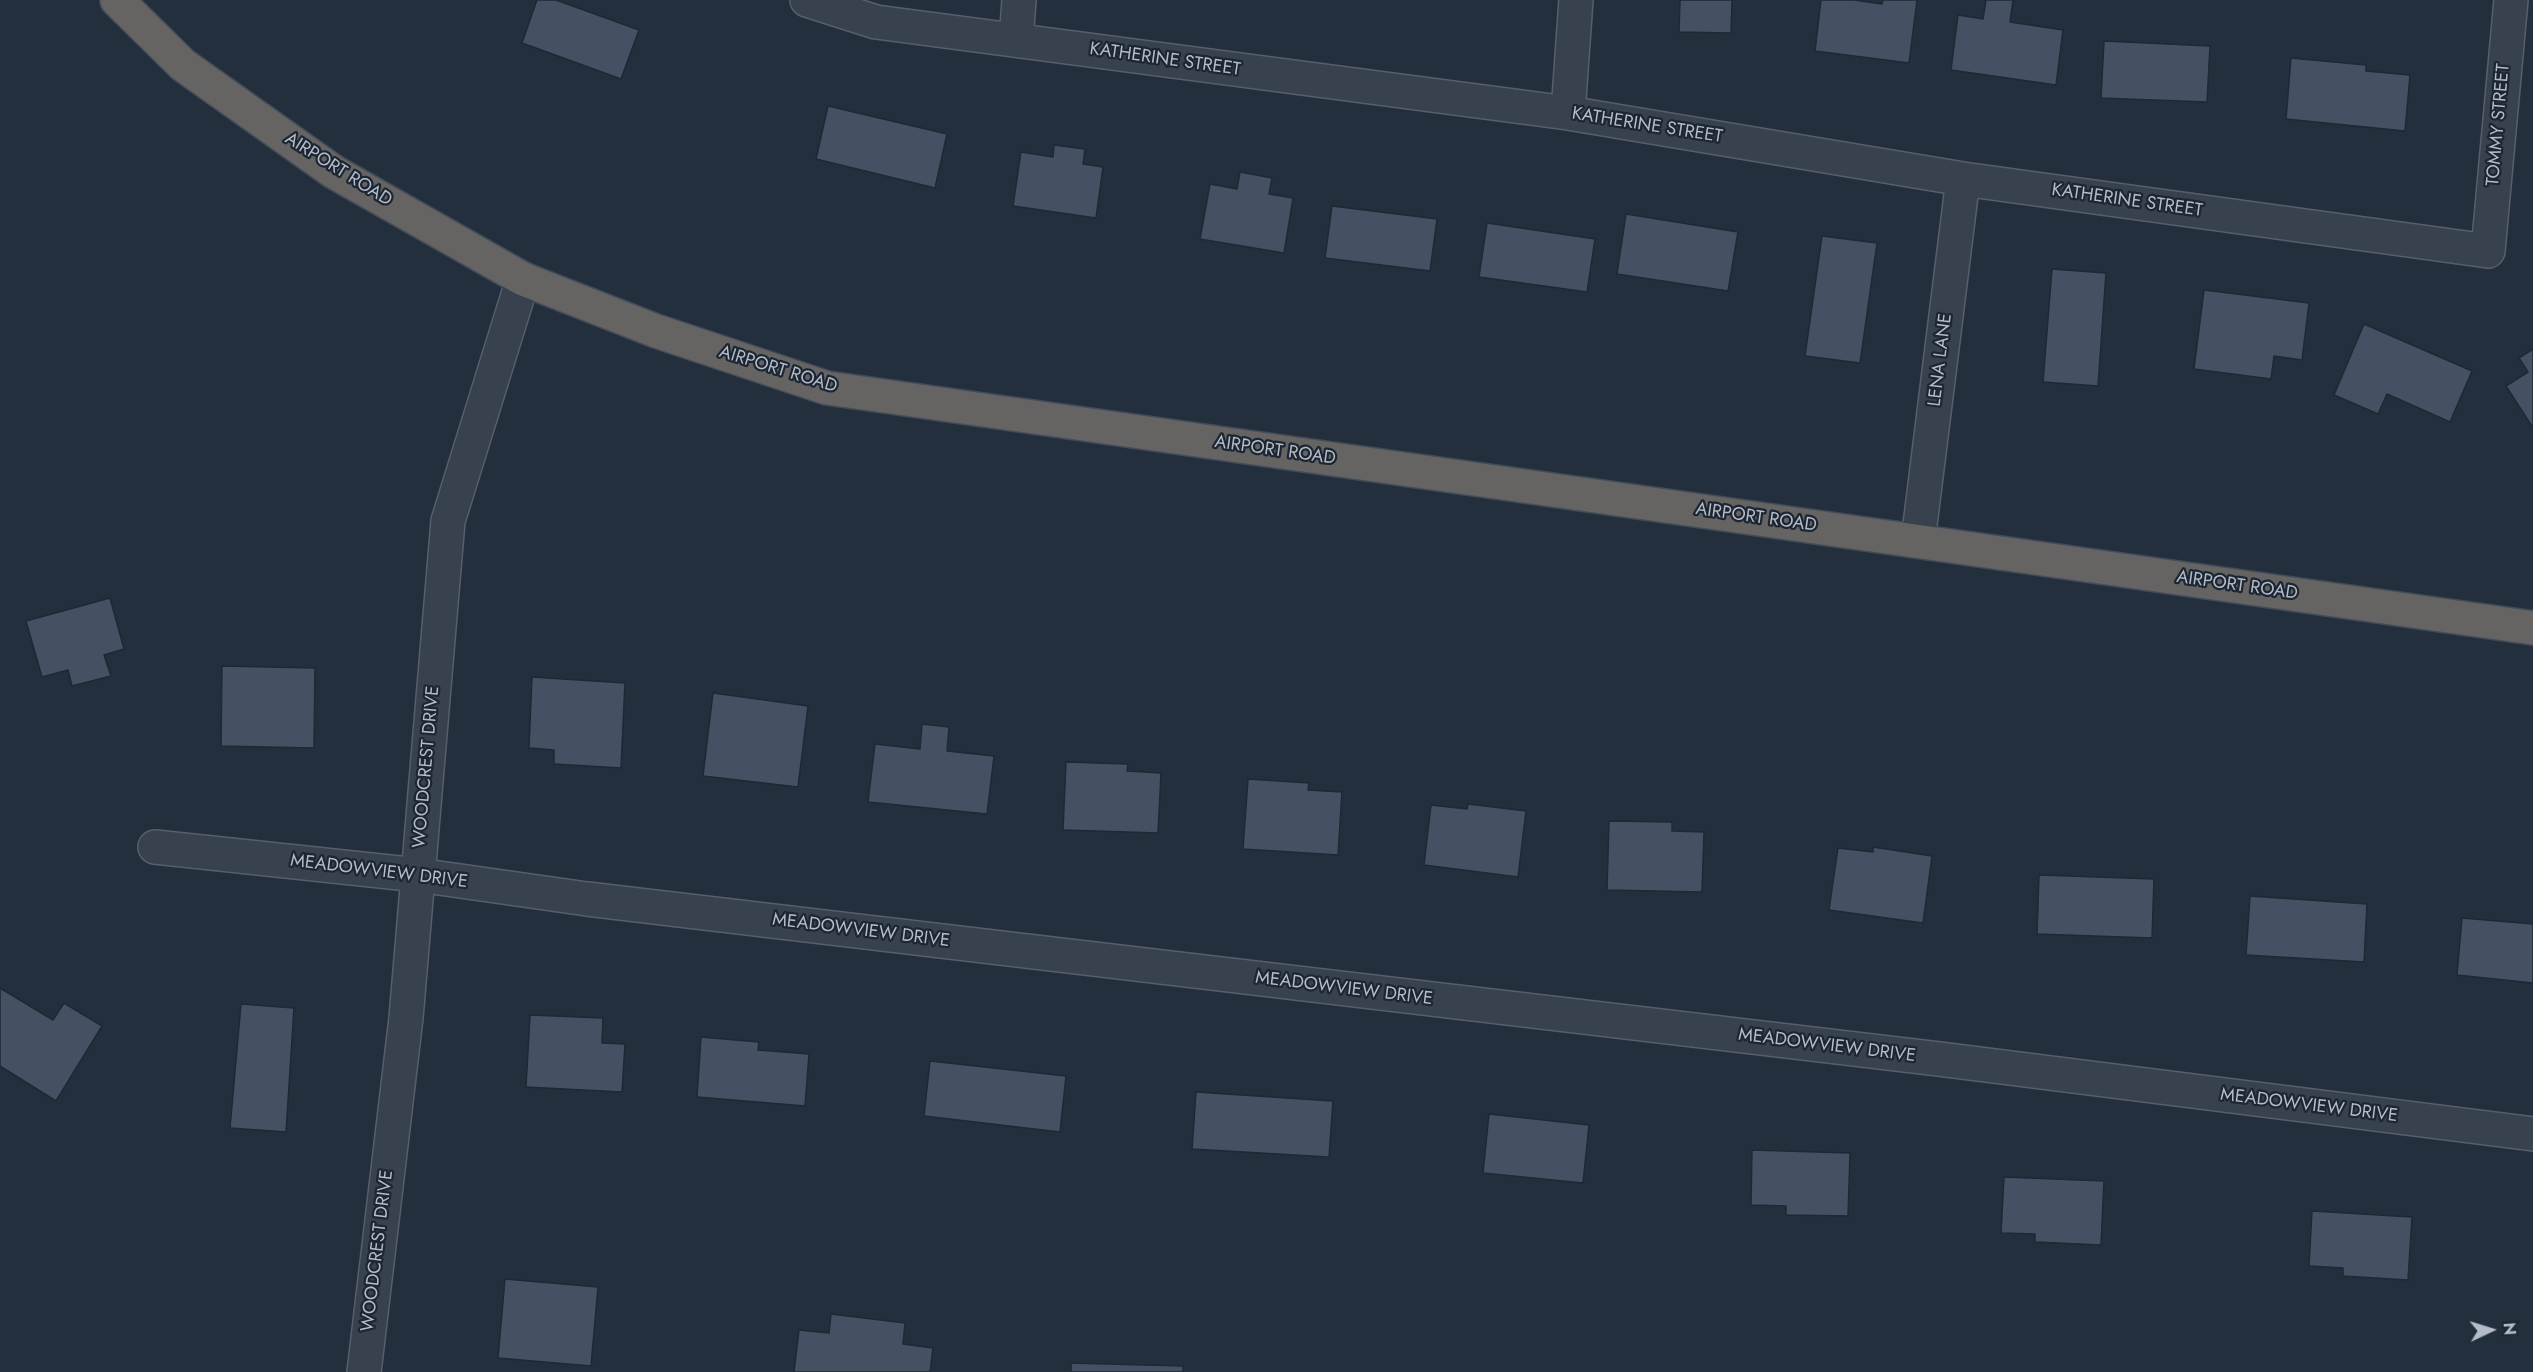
<!DOCTYPE html>
<html>
<head>
<meta charset="utf-8">
<style>
  body { margin:0 }
  #map { position:relative; width:2533px; height:1372px; overflow:hidden; background:#242f3e; font-family:Jost,sans-serif }
  canvas { display:block }
  .north { position:absolute; left:2461px; top:1300px; width:60px; height:60px; -webkit-text-stroke:4px #1d2633; paint-order:stroke; rotate:86deg; font-size:16px; font-weight:700; line-height:24px; text-align:center; color:#b4bcc9 }
  .north::after { content:''; display:block; margin:auto; width:21px; height:27px; background:#b4bcc9; clip-path:polygon(50% 0,100% 100%,50% 72%,0 100%) }
</style>
</head>
<body>
<div id="map">
<canvas width="2533" height="1372"></canvas>
<div class="north">N</div>
</div>
<script>
const g = document.querySelector('canvas').getContext('2d');
g.lineJoin = 'round';
function fill(path, color) { g.fillStyle = color; g.fill(path, 'evenodd'); }
function trace(path, color, width, dash) { g.strokeStyle = color; g.lineWidth = width; g.lineCap = dash ? 'butt' : 'round'; g.setLineDash(dash || []); g.stroke(path); }
function write(font, color, halo, rows, align = 'center') {
  g.font = font + ' Jost,sans-serif'; g.lineWidth = 4.5; g.setLineDash([]); g.textBaseline = 'middle'; g.strokeStyle = halo; g.fillStyle = color; for (const [text, x, y, turn = 0] of rows) {
    g.save(); g.translate(x, y); g.rotate((+turn || 0) * Math.PI / 180); g.textAlign = isNaN(turn) ? turn : align; if (halo) g.strokeText(text, 0, 0); g.fillText(text, 0, 0); g.restore();
  }
}
const building = new Path2D(`
  M 537,0 L 556,0 L 639,30 L 621,79 L 522,43 Z
  M 1680,0 L 1732,0 L 1731,33 L 1679,32 Z
  M 1821,0 L 1854,0 L 1882,4 L 1883,0 L 1917,0 L 1909,63 L 1815,51 Z
  M 1986,0 L 2013,0 L 2010,22 L 2063,30 L 2056,85 L 1951,70 L 1958,15 L 1983,19 Z
  M 2104,41 L 2210,46 L 2207,102 L 2101,98 Z
  M 2291,58 L 2366,65 L 2366,71 L 2410,75 L 2405,131 L 2286,119 Z
  M 828,106 L 947,134 L 935,188 L 816,159 Z
  M 1054,145 L 1085,149 L 1083,164 L 1103,167 L 1096,218 L 1013,206 L 1021,152 L 1053,157 Z
  M 1240,172 L 1272,178 L 1269,194 L 1293,198 L 1284,253 L 1200,239 L 1210,184 L 1237,189 Z
  M 1332,206 L 1437,219 L 1430,271 L 1325,258 Z
  M 1626,214 L 1738,232 L 1728,291 L 1617,274 Z
  M 1487,223 L 1595,239 L 1587,292 L 1479,277 Z
  M 1822,236 L 1877,243 L 1860,363 L 1805,356 Z
  M 2052,269 L 2106,273 L 2098,386 L 2043,382 Z
  M 2204,290 L 2309,303 L 2302,360 L 2274,356 L 2271,379 L 2194,369 Z
  M 2364,324 L 2472,371 L 2450,422 L 2387,394 L 2378,414 L 2334,395 Z
  M 2533,349 L 2533,428 L 2506,386 L 2528,372 L 2519,358 Z
  M 110,598 L 124,649 L 104,655 L 111,676 L 72,686 L 68,670 L 42,677 L 26,621 Z
  M 222,666 L 315,668 L 314,748 L 221,746 Z
  M 532,677 L 625,683 L 621,768 L 554,764 L 554,750 L 529,748 Z
  M 713,693 L 808,706 L 798,787 L 703,776 Z
  M 922,724 L 949,727 L 947,751 L 994,756 L 987,814 L 868,802 L 875,744 L 920,749 Z
  M 1066,762 L 1128,764 L 1127,771 L 1161,773 L 1158,833 L 1063,830 Z
  M 1248,779 L 1309,783 L 1308,790 L 1342,792 L 1338,855 L 1243,849 Z
  M 1468,804 L 1526,811 L 1518,877 L 1424,865 L 1431,805 L 1467,809 Z
  M 1609,821 L 1672,822 L 1672,831 L 1704,832 L 1702,892 L 1607,890 Z
  M 1873,847 L 1932,856 L 1923,923 L 1829,910 L 1838,848 L 1873,852 Z
  M 2039,875 L 2154,879 L 2152,938 L 2037,934 Z
  M 2250,896 L 2367,904 L 2364,962 L 2246,955 Z
  M 2462,918 L 2533,924 L 2533,983 L 2457,975 Z
  M 0,988 L 53,1020 L 64,1003 L 102,1026 L 56,1101 L 0,1066 Z
  M 241,1004 L 294,1008 L 286,1132 L 230,1128 Z
  M 530,1015 L 603,1018 L 602,1043 L 625,1044 L 622,1092 L 526,1087 Z
  M 701,1037 L 759,1042 L 758,1050 L 809,1054 L 805,1106 L 697,1097 Z
  M 930,1061 L 1066,1076 L 1060,1132 L 924,1116 Z
  M 1196,1092 L 1333,1101 L 1329,1157 L 1192,1149 Z
  M 1489,1114 L 1589,1125 L 1583,1183 L 1483,1173 Z
  M 1752,1150 L 1850,1153 L 1848,1216 L 1786,1215 L 1786,1206 L 1751,1205 Z
  M 2004,1177 L 2104,1181 L 2101,1245 L 2035,1242 L 2035,1234 L 2001,1233 Z
  M 2312,1211 L 2412,1217 L 2408,1280 L 2343,1276 L 2343,1268 L 2309,1266 Z
  M 505,1279 L 598,1287 L 591,1366 L 498,1358 Z
  M 831,1314 L 905,1323 L 903,1344 L 933,1348 L 930,1372 L 794,1372 L 799,1330 L 829,1333 Z
  M 1071,1363 L 1183,1366 L 1183,1372 L 1071,1372 Z`);
fill(building, '#455162');
trace(building, '#1f2835', 1.5);
const minor = new Path2D(`
  M 807,0 L 876,22 L 1568,113 L 1963,179 L 2488,251 L 2511,0
  M 1016,40 L 1019,0
  M 1568,113 L 1576,0
  M 1918,541 L 1963,179
  M 155,847 L 418,875 L 587,899 L 1939,1059 L 2533,1134
  M 364,1372 L 406,1018 L 448,521 L 523,279`);
const trunk = new Path2D(`
  M 117,0 L 183,65 L 334,172 L 523,279 L 656,331 L 827,388 L 2533,628`);
trace(minor, '#565f6c', 36);
trace(trunk, '#434c59', 36);
trace(minor, '#38414e', 33);
trace(trunk, '#656462', 33);
write('18px', '#b4bcc9', '#1d2633', [
  ["KATHERINE STREET",1165,60,8],
  ["TOMMY STREET",2499,125,-85],
  ["KATHERINE STREET",1647,126,9],
  ["AIRPORT ROAD",338,170,32],
  ["KATHERINE STREET",2127,201,8],
  ["LENA LANE",1941,360,-83],
  ["AIRPORT ROAD",778,370,17],
  ["AIRPORT ROAD",1275,451,8],
  ["AIRPORT ROAD",1756,518,8],
  ["AIRPORT ROAD",2237,586,8],
  ["WOODCREST DRIVE",427,767,-85],
  ["MEADOWVIEW DRIVE",379,872,7],
  ["MEADOWVIEW DRIVE",861,931,7],
  ["MEADOWVIEW DRIVE",1344,989,7],
  ["MEADOWVIEW DRIVE",1827,1046,7],
  ["MEADOWVIEW DRIVE",2309,1106,7],
  ["WOODCREST DRIVE",378,1251,-83]
]);
</script>
</body>
</html>
